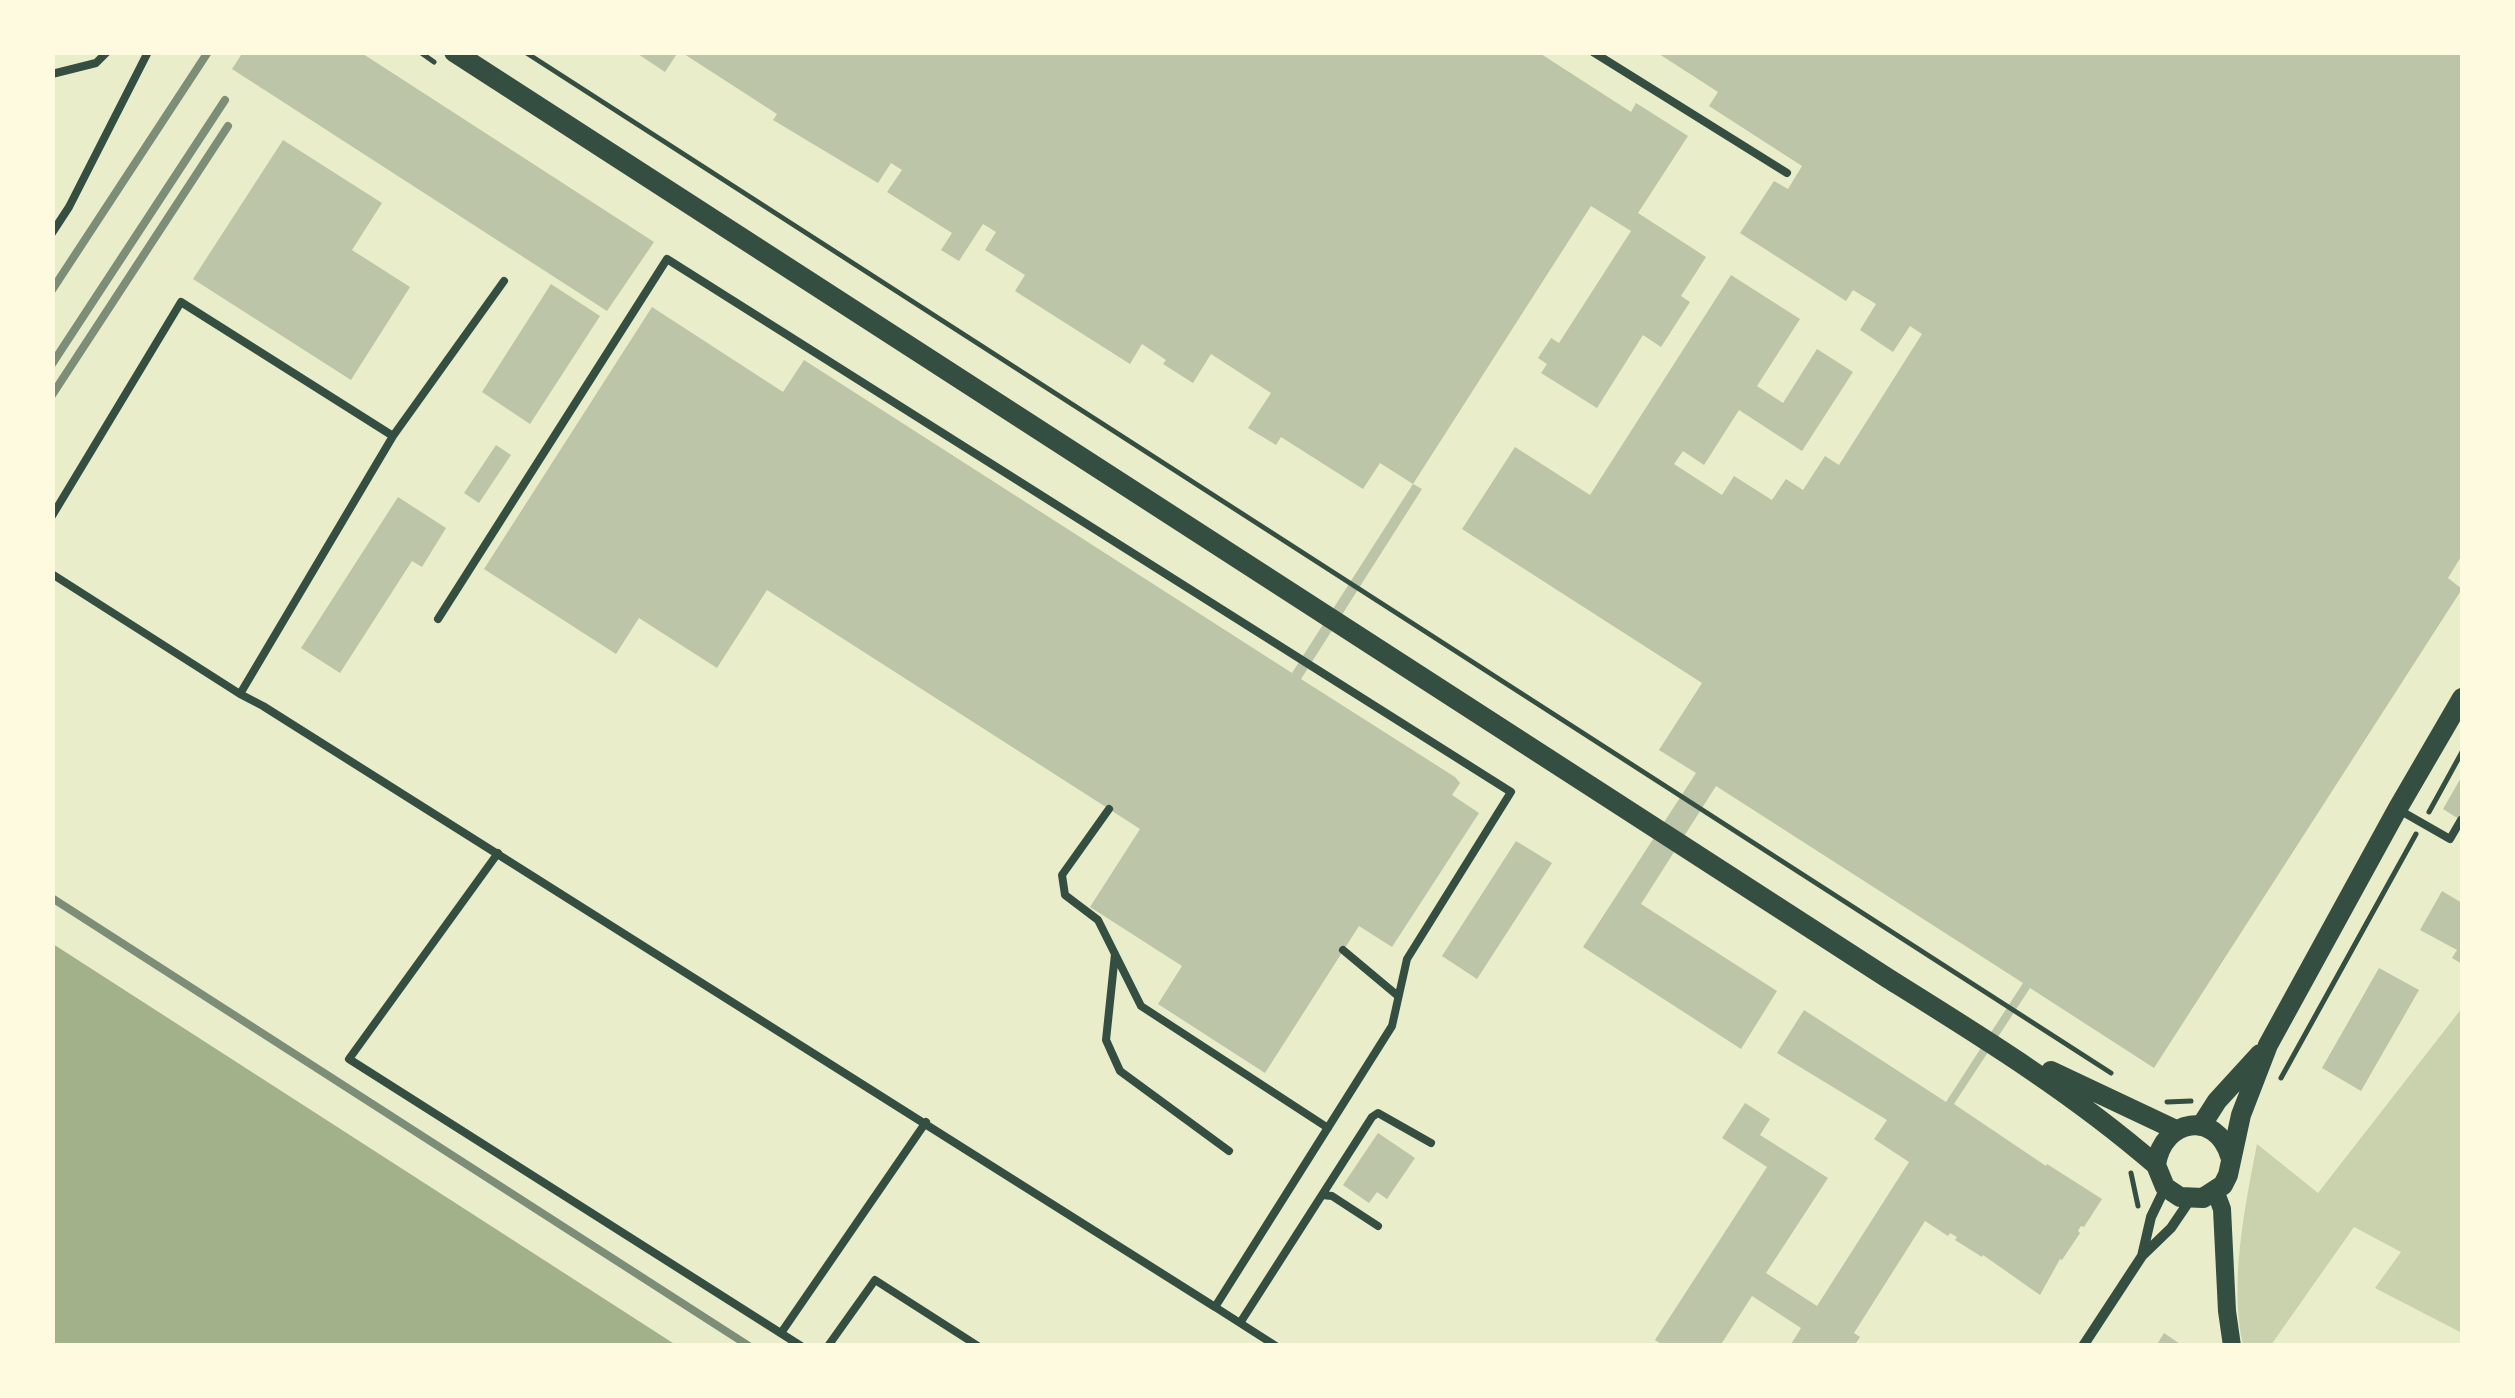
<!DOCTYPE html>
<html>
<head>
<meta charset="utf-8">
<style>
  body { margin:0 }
  #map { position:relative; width:2515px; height:1398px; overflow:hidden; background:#e9edc9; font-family:"Fira Sans",sans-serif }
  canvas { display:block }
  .frame { position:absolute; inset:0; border:55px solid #fefae0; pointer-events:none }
</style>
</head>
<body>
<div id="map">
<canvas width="2515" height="1398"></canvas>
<div class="frame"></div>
</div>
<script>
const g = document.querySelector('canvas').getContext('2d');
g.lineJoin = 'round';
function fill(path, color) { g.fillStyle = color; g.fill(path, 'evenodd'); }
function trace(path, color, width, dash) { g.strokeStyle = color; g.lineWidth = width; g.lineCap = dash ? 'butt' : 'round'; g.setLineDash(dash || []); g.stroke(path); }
fill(new Path2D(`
  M 2462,1008 L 2462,1333 L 2375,1288 L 2401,1252 L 2354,1227 L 2271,1345 L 2243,1345 C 2229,1283 2245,1206 2257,1144 L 2318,1193 Z`), '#cad2ad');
fill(new Path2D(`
  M 53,944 L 676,1345 L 53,1345 Z`), '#a3b18a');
fill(new Path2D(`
  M 243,52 L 360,52 L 654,242 L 607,311 L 232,69 Z
  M 635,52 L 678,52 L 665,72 Z
  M 681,52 L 1538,52 L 1631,112 L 1636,103 L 1688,136 L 1638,213 L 1706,257 L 1681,296 L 1690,302 L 1661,347 L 1643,335 L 1597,408 L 1541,373 L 1547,364 L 1538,358 L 1551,338 L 1559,343 L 1631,231 L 1591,206 L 1413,484 L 1380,463 L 1363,489 L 1281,437 L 1276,445 L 1248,428 L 1271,393 L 1211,354 L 1193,383 L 1163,364 L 1166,360 L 1142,344 L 1130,364 L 1015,291 L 1025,275 L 985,250 L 996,232 L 983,224 L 959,261 L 941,250 L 952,233 L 887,192 L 902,170 L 891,163 L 878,183 L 773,120 L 777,114 Z
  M 1656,52 L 2462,52 L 2462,555 L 2448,578 L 2462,589 L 2154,1068 L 2030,988 L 1954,1104 L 2046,1166 L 2047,1164 L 2102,1199 L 2084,1227 L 2081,1226 L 2078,1231 L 2080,1233 L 2062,1260 L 2060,1259 L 2040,1295 L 1983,1255 L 1982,1257 L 1955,1240 L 1957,1237 L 1950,1233 L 1948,1236 L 1925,1221 L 1854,1333 L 1860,1337 L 1854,1346 L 1790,1346 L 1801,1328 L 1752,1296 L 1720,1346 L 1664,1346 L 1655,1340 L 1767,1167 L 1722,1138 L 1745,1103 L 1770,1119 L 1760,1135 L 1828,1178 L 1766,1273 L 1817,1306 L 1909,1162 L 1874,1139 L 1887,1120 L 1777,1053 L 1804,1010 L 1946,1102 L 2023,983 L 1716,786 L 1641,904 L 1777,991 L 1741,1049 L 1583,947 L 1696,773 L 1659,750 L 1702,683 L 1462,529 L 1515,447 L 1590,495 L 1731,275 L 1800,319 L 1757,386 L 1783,403 L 1817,349 L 1853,372 L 1802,451 L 1739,410 L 1704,465 L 1683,451 L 1674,464 L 1722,495 L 1734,476 L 1772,500 L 1786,479 L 1803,490 L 1825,456 L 1839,465 L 1922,334 L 1910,326 L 1893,352 L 1860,330 L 1876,304 L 1853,290 L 1846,301 L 1740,233 L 1774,181 L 1788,189 L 1802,166 L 1709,106 L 1718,92 Z
  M 283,140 L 382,203 L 352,250 L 410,287 L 351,380 L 193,279 Z
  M 551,284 L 600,316 L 530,424 L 482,392 Z
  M 652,307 L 783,392 L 804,360 L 1292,673 L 1413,484 L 1422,489 L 1301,679 L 1455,777 L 1460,783 L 1452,795 L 1479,813 L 1392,947 L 1359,926 L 1265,1073 L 1158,1004 L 1182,966 L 1090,907 L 1140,829 L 1109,809 L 767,590 L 717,668 L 639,618 L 616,654 L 484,569 Z
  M 496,445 L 511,455 L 479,503 L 464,493 Z
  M 398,497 L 446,528 L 422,567 L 412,561 L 340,673 L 301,648 Z
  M 2462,776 L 2462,821 L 2443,809 Z
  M 1516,841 L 1552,863 L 1477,979 L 1442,956 Z
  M 2442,891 L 2462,903 L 2462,964 L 2452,958 L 2457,950 L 2420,930 Z
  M 2379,968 L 2419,990 L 2361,1091 L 2322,1068 Z
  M 1378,1133 L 1415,1158 L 1387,1199 L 1377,1192 L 1369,1203 L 1343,1185 Z
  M 2164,1333 L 2183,1346 L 2156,1346 Z`), '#bcc5a7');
trace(new Path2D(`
  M 420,52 L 434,62
  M 525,52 L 2111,1073
  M 2429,812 L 2462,752
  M 2281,1078 L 2416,834
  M 2167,1102 L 2191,1101
  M 2131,1173 L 2138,1206`), '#344e41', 5);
trace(new Path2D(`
  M 1593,52 L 1787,173
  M 52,74 L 96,63 L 107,52
  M 52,233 L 69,207 L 148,52
  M 393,436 L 504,281
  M 52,516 L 181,302 L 393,436 L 240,694 L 52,574
  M 438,619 L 667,259 L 1511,792 L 1407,959 L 1392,1026 L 1215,1307 L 1276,1346
  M 240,694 L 263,706 L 1215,1307
  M 1109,809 L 1062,875 L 1065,895 L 1098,920 L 1141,1006 L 1328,1128
  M 2401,811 L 2450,839 L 2461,820
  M 498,853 L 349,1059 L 801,1346
  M 1343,950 L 1398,996
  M 1115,954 L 1106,1040 L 1120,1071 L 1229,1151
  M 1322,1195 L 1372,1117 L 1378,1113 L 1431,1143
  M 1240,1323 L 1322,1195 L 1332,1196 L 1378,1226
  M 781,1333 L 926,1122
  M 828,1346 L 875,1280 L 978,1346`), '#344e41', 8);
trace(new Path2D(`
  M 2142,1256 L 2151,1217 L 2165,1188
  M 2083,1346 L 2142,1256 L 2171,1228 L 2190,1200`), '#344e41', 10);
trace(new Path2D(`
  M 2216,1193 L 2222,1209 L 2227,1311 L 2232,1346`), '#344e41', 18);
trace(new Path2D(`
  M 454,52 L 1889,979 C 1982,1037 2073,1093 2156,1165
  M 2051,1071 L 2176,1130
  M 2201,1126 L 2217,1101 L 2260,1054
  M 2230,1156 C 2216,1110 2163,1118 2156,1165 L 2165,1187 L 2180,1197 L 2203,1198 L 2223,1185 L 2228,1175 L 2241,1115 L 2268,1045 L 2398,808 L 2462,698`), '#344e41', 20);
trace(new Path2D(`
  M 52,290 L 208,52
  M 52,364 L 225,100
  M 52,395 L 228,126
  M 52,898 L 749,1346`), '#7c8e77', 8);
</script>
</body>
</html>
